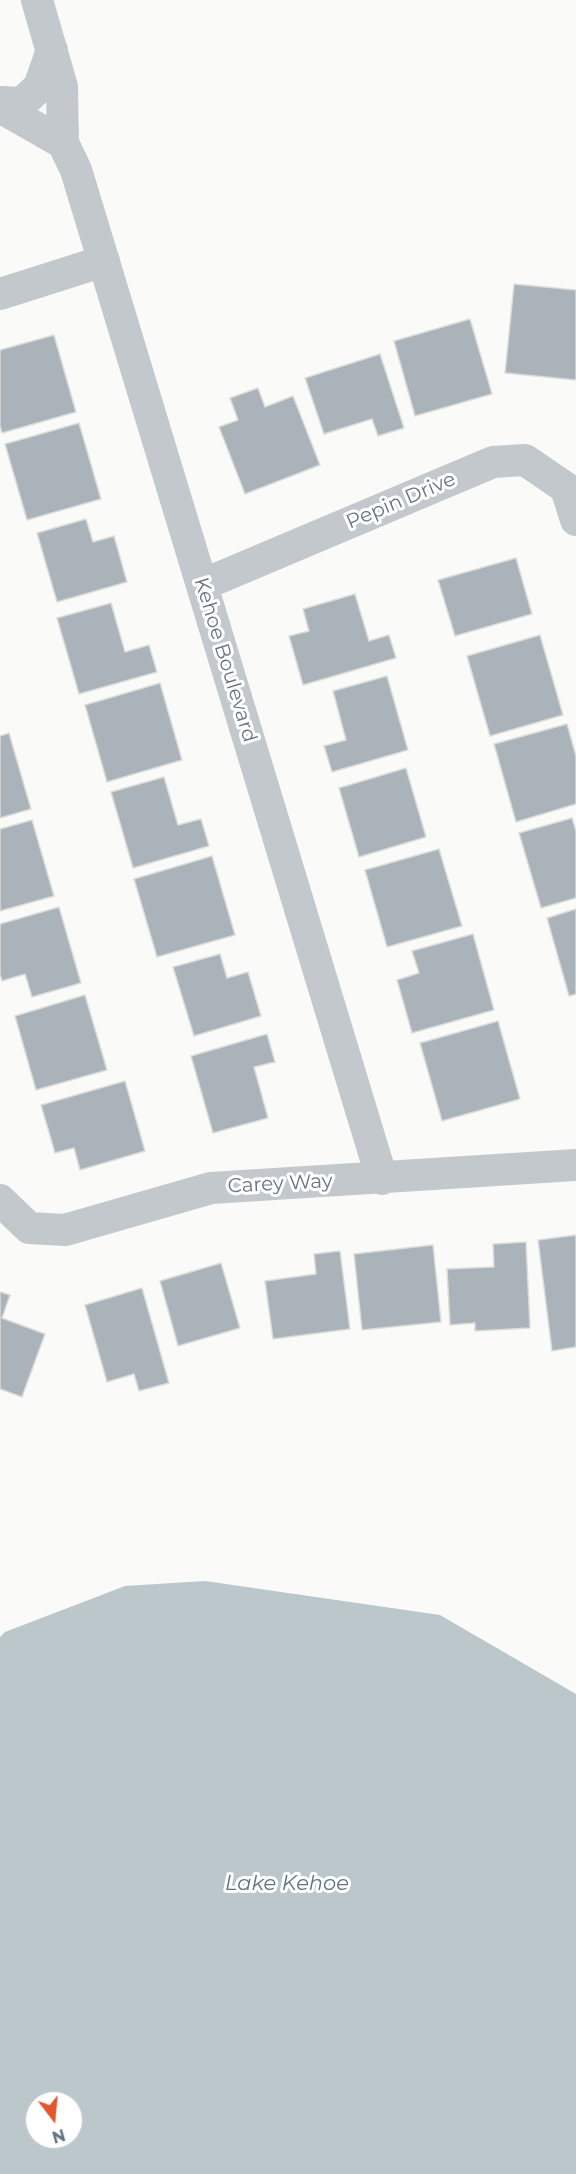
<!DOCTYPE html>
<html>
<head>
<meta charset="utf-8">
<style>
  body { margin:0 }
  #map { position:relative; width:576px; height:2174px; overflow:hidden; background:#fafaf8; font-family:Montserrat,sans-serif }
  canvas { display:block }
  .north { position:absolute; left:24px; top:2090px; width:60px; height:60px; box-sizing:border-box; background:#fff; border:2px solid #c1c8cd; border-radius:50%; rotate:164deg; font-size:16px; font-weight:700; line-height:24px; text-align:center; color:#657683 }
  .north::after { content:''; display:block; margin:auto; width:21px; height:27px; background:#e4572e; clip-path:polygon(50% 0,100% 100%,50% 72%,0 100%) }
</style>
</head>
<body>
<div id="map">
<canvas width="576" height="2174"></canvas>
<div class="north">N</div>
</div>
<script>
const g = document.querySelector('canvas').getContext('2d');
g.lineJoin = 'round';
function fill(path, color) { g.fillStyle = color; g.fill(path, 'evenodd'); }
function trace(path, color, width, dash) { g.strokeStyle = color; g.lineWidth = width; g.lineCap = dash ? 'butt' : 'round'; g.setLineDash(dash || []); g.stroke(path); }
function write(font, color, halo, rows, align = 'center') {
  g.font = font + ' Montserrat,sans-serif'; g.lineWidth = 6; g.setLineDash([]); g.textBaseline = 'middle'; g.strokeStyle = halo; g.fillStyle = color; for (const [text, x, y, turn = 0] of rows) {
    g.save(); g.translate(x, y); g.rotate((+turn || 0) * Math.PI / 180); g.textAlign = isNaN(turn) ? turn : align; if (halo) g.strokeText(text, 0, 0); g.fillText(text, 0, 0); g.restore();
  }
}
fill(new Path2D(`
  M 205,1581 L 440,1615 L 576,1694 L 576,2174 L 0,2174 L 0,1637 L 5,1632 L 125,1586 ZM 36,2102 L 72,2102 L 72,2138 L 36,2138 Z`), '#bbc7cb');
const building = new Path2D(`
  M 514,284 L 576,290 L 576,380 L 505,373 Z
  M 470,319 L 492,394 L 415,416 L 394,341 Z
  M 54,335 L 76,412 L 2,433 L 0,426 L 0,350 Z
  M 380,354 L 404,428 L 378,436 L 372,419 L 324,434 L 305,378 Z
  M 258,388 L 265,407 L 293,396 L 320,465 L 245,494 L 219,427 L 238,420 L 230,398 Z
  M 79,423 L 101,499 L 27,520 L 5,444 Z
  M 86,519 L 93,542 L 114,536 L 127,582 L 57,602 L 37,533 Z
  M 516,558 L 532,614 L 455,636 L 438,580 Z
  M 355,594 L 369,641 L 389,635 L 396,658 L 303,685 L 289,636 L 309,631 L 303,609 Z
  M 111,603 L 125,652 L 149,645 L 157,672 L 79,694 L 57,618 Z
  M 540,635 L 563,715 L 490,736 L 467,656 Z
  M 387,676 L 408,750 L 332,772 L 324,746 L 346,740 L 333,691 Z
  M 160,683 L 182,760 L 107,782 L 85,705 Z
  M 567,724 L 576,756 L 576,804 L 516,822 L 494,744 Z
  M 9,733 L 31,809 L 0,818 L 0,736 Z
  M 406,768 L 426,837 L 359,857 L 339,788 Z
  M 164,777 L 178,825 L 201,819 L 209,846 L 133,868 L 111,792 Z
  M 572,818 L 576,831 L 576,898 L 541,908 L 519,833 Z
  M 32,820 L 54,896 L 0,911 L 0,829 Z
  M 439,849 L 462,926 L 387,947 L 365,870 Z
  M 212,856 L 235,935 L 157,957 L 134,879 Z
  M 59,907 L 81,983 L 32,997 L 25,974 L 2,981 L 0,974 L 0,924 Z
  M 576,909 L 576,994 L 569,996 L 547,918 Z
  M 473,934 L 494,1010 L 412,1033 L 397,980 L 419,973 L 412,951 Z
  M 220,954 L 227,978 L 248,972 L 261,1016 L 194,1036 L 173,967 Z
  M 85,995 L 107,1070 L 36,1090 L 15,1016 Z
  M 498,1021 L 520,1099 L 442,1121 L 420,1043 Z
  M 267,1034 L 275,1062 L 254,1067 L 268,1118 L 213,1133 L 191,1056 Z
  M 125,1081 L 145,1151 L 80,1170 L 74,1148 L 55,1153 L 41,1105 Z
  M 576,1235 L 576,1347 L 552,1351 L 538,1240 Z
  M 526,1242 L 530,1328 L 475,1331 L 475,1323 L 450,1325 L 447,1269 L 494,1267 L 493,1244 Z
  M 433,1245 L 441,1322 L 362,1330 L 354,1254 Z
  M 340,1251 L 350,1329 L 273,1339 L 265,1281 L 316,1274 L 314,1254 Z
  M 221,1263 L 240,1328 L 178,1346 L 160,1281 Z
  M 142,1288 L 169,1383 L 139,1391 L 134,1374 L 107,1382 L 85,1305 Z
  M 0,1292 L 10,1295 L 2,1318 L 45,1334 L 22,1397 L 0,1389 Z`);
fill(building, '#aab3b9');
trace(building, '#dcdcda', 1.5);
trace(new Path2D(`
  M 37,0 L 62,87 L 63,143 L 76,170 L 382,1179
  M 0,102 L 22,103 L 39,87 L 52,50
  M 0,107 L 63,143
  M 0,294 L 104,261
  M 202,585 L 493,462 L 525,460 L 566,488 L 576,520
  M 0,1200 L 29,1228 L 65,1230 L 211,1188 L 576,1165`), '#c3c8cc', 32);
write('20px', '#657683', '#fff', [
  ["Pepin Drive",401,501,-23],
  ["Kehoe Boulevard",225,660,73],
  ["Carey Way",280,1184,-3]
]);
write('italic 21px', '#60757c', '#fff', [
  ["Lake Kehoe",287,1884]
]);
</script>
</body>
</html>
